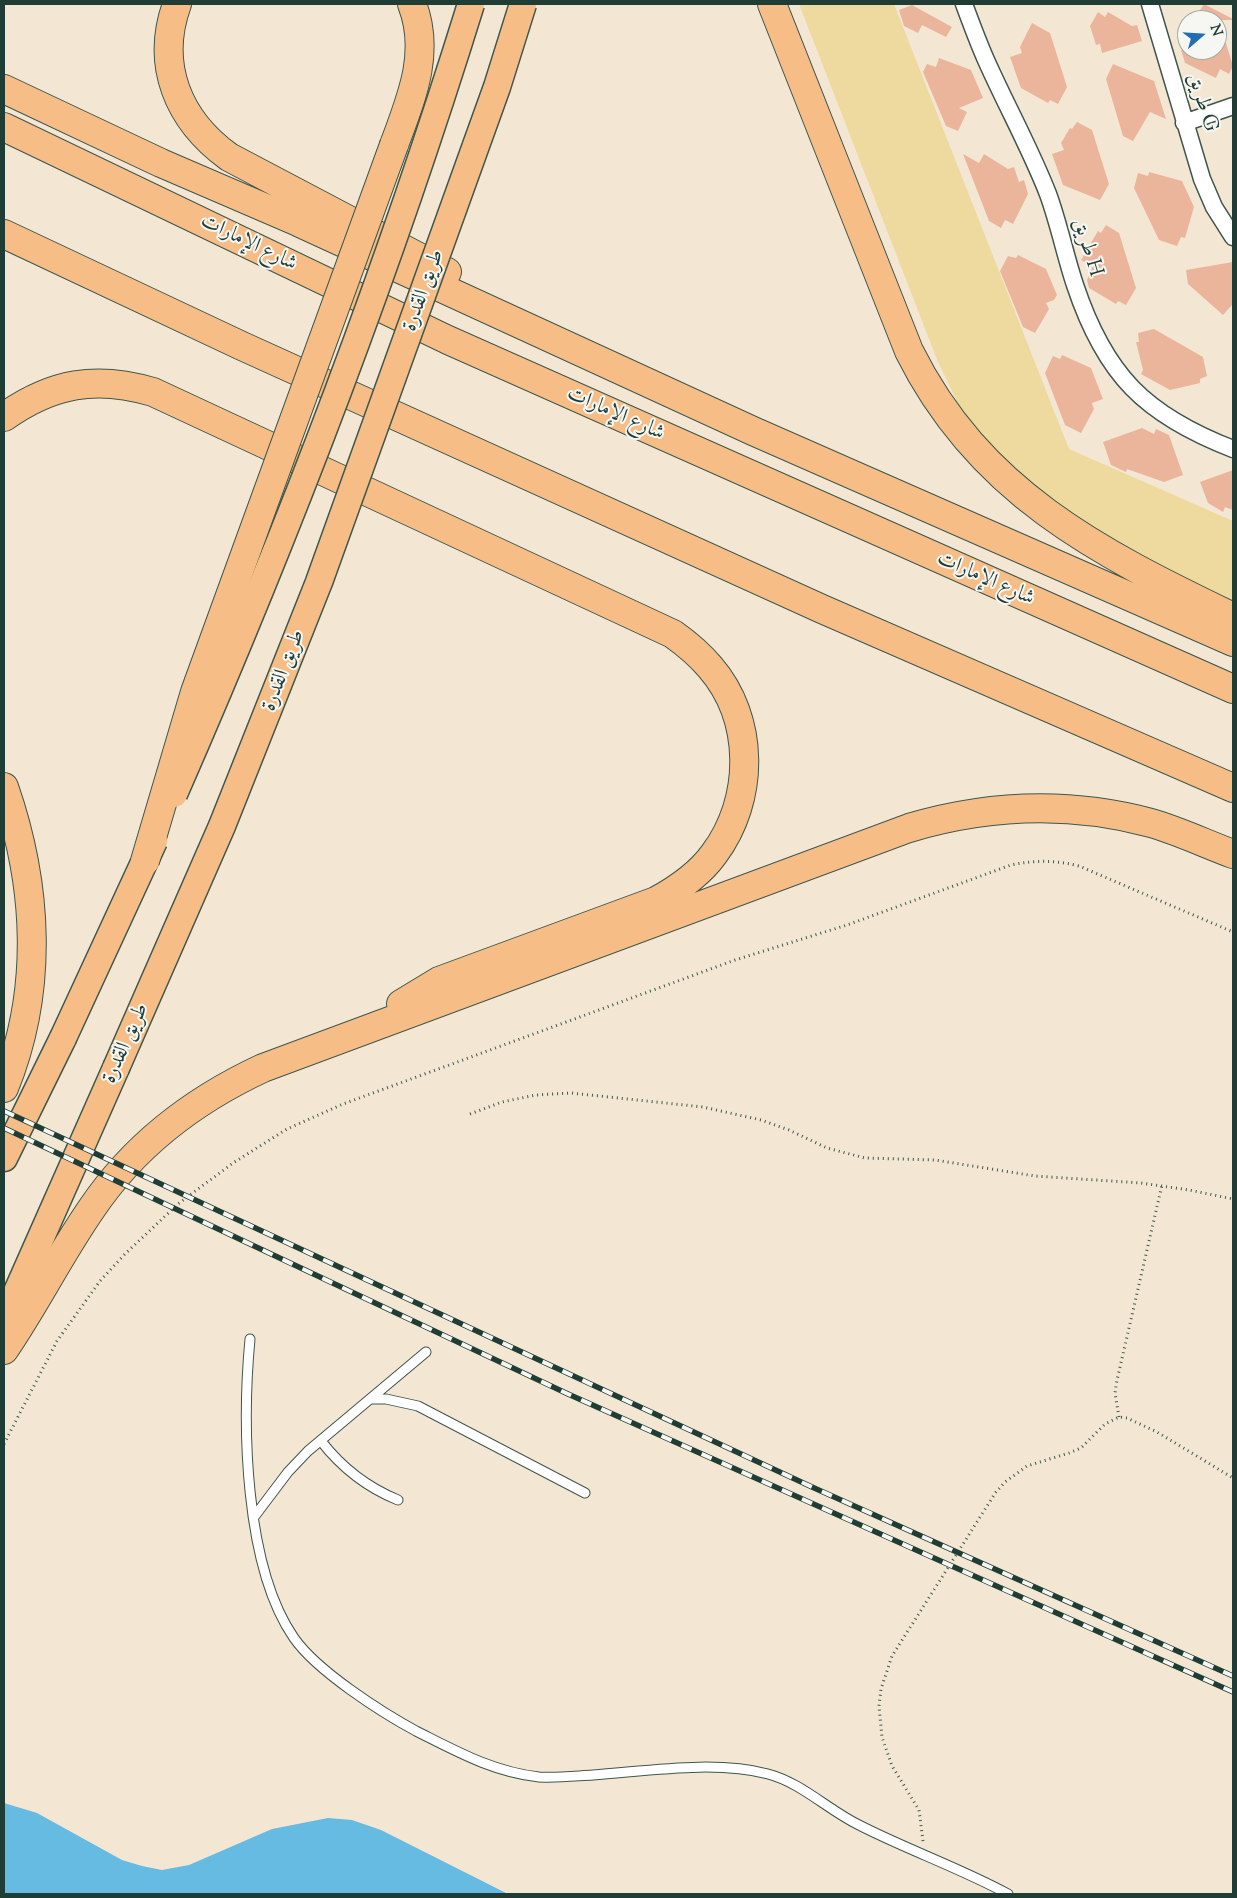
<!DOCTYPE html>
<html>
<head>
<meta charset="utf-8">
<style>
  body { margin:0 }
  #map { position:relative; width:1237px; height:1898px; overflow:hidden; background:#f3e7d4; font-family:"Sorts Mill Goudy",serif }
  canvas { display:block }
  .frame { position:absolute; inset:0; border:5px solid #1f3d34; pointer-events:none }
  .north { position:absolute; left:1177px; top:10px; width:50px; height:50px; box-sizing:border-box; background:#f6f6f2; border:1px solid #a0aca6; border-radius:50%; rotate:71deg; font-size:14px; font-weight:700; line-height:20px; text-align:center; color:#1f3d34 }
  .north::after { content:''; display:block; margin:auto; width:18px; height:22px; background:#1f6fb2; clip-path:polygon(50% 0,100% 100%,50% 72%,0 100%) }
</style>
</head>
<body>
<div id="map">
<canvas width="1237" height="1898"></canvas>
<div class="frame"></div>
<div class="north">N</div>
</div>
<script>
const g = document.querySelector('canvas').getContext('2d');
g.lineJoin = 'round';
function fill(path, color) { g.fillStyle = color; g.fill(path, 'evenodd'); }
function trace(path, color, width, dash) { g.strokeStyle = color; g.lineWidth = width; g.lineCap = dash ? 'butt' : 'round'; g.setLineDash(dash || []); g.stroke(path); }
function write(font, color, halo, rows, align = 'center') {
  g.font = font + ' "Sorts Mill Goudy",Amiri,serif'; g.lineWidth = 4; g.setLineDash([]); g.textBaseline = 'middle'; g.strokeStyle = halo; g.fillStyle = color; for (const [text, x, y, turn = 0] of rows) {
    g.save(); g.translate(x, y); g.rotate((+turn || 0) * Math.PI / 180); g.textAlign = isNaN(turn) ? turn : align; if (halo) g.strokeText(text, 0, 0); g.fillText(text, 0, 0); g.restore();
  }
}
fill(new Path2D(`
  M 799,4 L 894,4 L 1069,449 L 1233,521 L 1233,617 L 1032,501 L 966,420 L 938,362 Z`), '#eeda9e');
fill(new Path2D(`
  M 4,1803 L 37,1813 L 122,1860 L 142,1866 L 162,1870 L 189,1865 L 272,1829 L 328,1818 L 352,1820 L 381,1830 L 508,1894 L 4,1894 Z`), '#65bbe1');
fill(new Path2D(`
  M 1204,4 L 1233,19 L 1233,20 L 1194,20 Z
  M 912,5 L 952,27 L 946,37 L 922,25 L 918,33 L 904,26 L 899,10 Z
  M 1098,12 L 1105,17 L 1108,12 L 1132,26 L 1137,25 L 1142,41 L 1102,53 L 1100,44 L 1096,45 L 1090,26 Z
  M 1032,23 L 1050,33 L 1056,52 L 1067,87 L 1058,104 L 1050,100 L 1048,103 L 1021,88 L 1010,57 L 1022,53 L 1020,47 Z
  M 1217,24 L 1220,24 L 1233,66 L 1229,74 L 1220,69 L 1216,78 L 1185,63 L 1181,50 L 1217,50 Z
  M 939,58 L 971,70 L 983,98 L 959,108 L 967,112 L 958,131 L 946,126 L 923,72 L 927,64 L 936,67 Z
  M 1113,64 L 1154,81 L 1166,119 L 1150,112 L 1133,141 L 1123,136 L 1106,79 Z
  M 1077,122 L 1092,130 L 1109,184 L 1100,200 L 1063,185 L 1052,154 L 1064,150 L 1061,143 L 1070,128 L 1072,129 Z
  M 963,154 L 979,163 L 984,154 L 1008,169 L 1014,167 L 1019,182 L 1024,180 L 1028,194 L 1013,224 L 1005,220 L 1001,228 L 989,221 Z
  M 1149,172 L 1182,181 L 1194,207 L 1185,238 L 1181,237 L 1177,246 L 1159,240 L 1134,188 L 1138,173 L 1148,176 Z
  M 1106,225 L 1119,233 L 1136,288 L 1126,305 L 1118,301 L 1116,304 L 1089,288 L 1087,280 L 1093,266 L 1081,260 L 1098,231 L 1101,233 Z
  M 1018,255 L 1046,269 L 1057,295 L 1054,300 L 1046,303 L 1049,309 L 1035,333 L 1023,327 L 1000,271 L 1008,256 L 1016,258 Z
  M 1233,262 L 1233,304 L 1223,315 L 1188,284 L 1186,270 Z
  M 1154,329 L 1203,357 L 1207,376 L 1200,379 L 1200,383 L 1170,390 L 1141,374 L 1143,370 L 1136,342 L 1139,342 L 1138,333 Z
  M 1062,355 L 1091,368 L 1103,399 L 1092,403 L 1094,409 L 1081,433 L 1065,425 L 1045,373 L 1053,356 L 1060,359 Z
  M 1142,428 L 1154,434 L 1156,429 L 1169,435 L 1183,475 L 1164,482 L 1127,469 L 1126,472 L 1111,465 L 1103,442 Z
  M 1233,470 L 1233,510 L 1225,507 L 1223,512 L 1208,503 L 1200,482 Z`), '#ebb59b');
const service = new Path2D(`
  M 250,1339 C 242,1424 244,1566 294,1638 C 317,1671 381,1712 416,1731 C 456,1751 493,1772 539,1777 C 557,1778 575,1776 593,1775 C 648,1771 715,1760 768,1774 C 802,1783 828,1810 859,1825 C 908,1850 960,1868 1008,1894
  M 370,1399 L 386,1399 L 418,1406 L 585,1493
  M 321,1441 C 342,1468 366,1487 398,1500
  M 254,1517 L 288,1472 L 308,1451 L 426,1352`);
const minor = new Path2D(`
  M 964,4 C 971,23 978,42 986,60 C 1006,105 1030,148 1048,194 C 1059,224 1065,255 1075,285 C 1105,375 1145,415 1233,449
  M 1150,4 L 1202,179 L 1214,207 L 1233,237
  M 1184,123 L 1233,106`);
const primary = new Path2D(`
  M 4,1158 L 63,1038
  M 4,1321 L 116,1068`);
const motorway = new Path2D(`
  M 177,4 C 155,65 178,120 229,157 L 447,272
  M 772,4 L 909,351 C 979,492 1098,552 1233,617
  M 4,89 L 161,163 L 298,222 L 753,431 L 1233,642
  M 4,127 L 448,340 L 1233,689
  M 394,145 C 411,99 431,53 412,4
  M 4,234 L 242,346 L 822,609 L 1233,788
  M 4,417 C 52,383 96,375 153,392 L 673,634 C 687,644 699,654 710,667 C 755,719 755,799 714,854 C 699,875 678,889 656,901 L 439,981 L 401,1004
  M 4,787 C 38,885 44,990 4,1088
  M 4,1350 C 35,1305 60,1254 92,1208 C 134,1146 194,1100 263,1068 L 909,828 C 990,804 1069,801 1151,823 C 1179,831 1206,844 1233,854`);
trace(service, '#3f564c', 11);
trace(minor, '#3f564c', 19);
trace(primary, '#3f564c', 29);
trace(motorway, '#3f564c', 30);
trace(new Path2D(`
  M 470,1114 L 502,1102 L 536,1095 L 571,1093 L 703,1107 L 761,1120 L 789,1130 L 827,1148 L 865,1158 L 935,1160 L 1035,1176 L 1141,1183 L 1189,1190 L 1233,1199
  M 1119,1417 L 1115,1393 L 1117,1380 L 1162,1185
  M 4,1444 L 57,1341 L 100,1281 L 125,1254 L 178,1204 L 233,1163 L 287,1129 L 343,1104 L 735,960 L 847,925 L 1011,865 C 1035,860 1055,860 1079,866 L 1233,932
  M 923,1841 L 919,1810 L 892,1766 L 882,1737 L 879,1706 L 881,1689 L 892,1656 L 996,1492 L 1005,1482 L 1027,1466 L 1069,1453 L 1081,1448 L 1105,1424 L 1119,1417 L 1127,1418 L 1157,1432 L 1233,1478`), '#3f564c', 3, [1, 4]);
trace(service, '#fff', 9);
trace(minor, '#fff', 16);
trace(primary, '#f6be86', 26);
trace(motorway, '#f6be86', 28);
const rail = new Path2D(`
  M 4,1111 L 812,1487 L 1233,1676
  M 4,1128 L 568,1394 L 1233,1692`);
trace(rail, '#1f3d34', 5.5);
trace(rail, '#f6f6f2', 4, [11]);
const primaryBridge = new Path2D(`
  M 174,794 C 287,536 388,272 471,4
  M 63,1038 L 154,841
  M 116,1068 L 222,826 L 319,582 L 497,87 L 523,4`);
const motorwayBridge = new Path2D(`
  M 145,861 L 195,692 L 394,145`);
trace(primaryBridge, '#3f564c', 29, []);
trace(motorwayBridge, '#3f564c', 30, []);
trace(primaryBridge, '#f6be86', 26);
trace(motorwayBridge, '#f6be86', 28);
write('21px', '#1f3d34', '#f6f6f2', [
  ["طريق G",1201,103,73],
  ["شارع الإمارات",248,244,26],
  ["طريق H",1086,248,73],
  ["طريق القدرة",425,291,-70],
  ["شارع الإمارات",615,415,24],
  ["شارع الإمارات",985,580,24],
  ["طريق القدرة",285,671,-69],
  ["طريق القدرة",127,1044,-66]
]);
</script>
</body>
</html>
